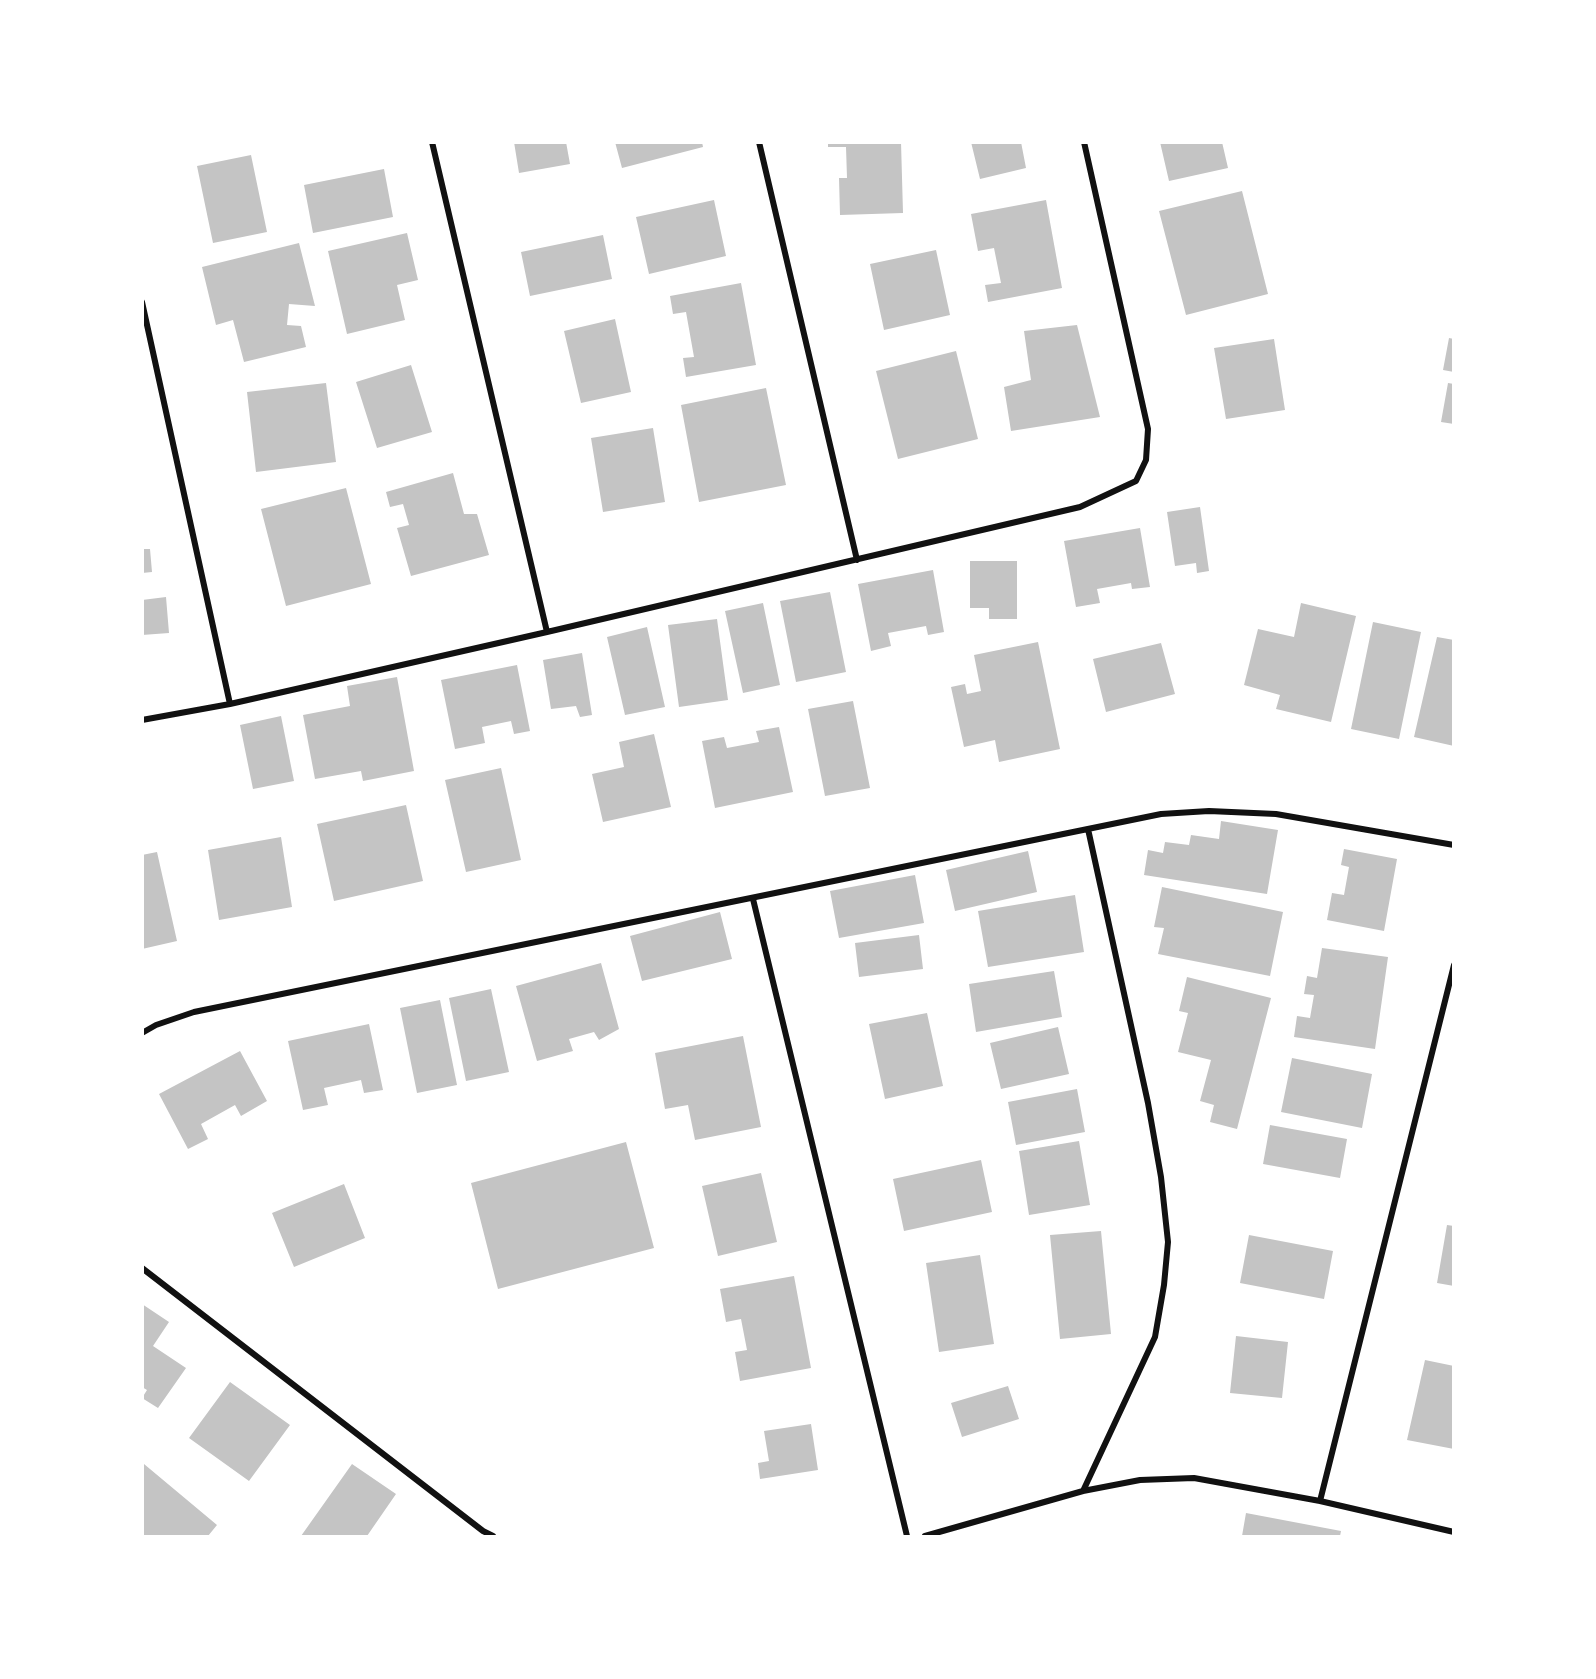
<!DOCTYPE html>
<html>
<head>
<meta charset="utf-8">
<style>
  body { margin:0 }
  #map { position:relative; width:1596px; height:1679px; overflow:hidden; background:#fff; font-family:"DejaVu Sans",sans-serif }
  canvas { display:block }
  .frame { position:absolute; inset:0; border:144px solid #fff; pointer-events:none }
</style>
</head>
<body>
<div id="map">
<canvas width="1596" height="1679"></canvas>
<div class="frame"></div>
</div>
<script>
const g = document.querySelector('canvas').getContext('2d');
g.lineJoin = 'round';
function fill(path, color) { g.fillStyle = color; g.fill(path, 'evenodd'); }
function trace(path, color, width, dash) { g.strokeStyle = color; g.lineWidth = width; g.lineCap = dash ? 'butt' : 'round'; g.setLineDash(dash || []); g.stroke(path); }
fill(new Path2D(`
  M 514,142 L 566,142 L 570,164 L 519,173 Z
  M 615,142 L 702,142 L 703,147 L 622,168 Z
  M 828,142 L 901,142 L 903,213 L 840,215 L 839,178 L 847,178 L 846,147 L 828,147 Z
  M 971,142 L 1021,142 L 1026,168 L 980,179 Z
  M 1160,142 L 1222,142 L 1228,168 L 1169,181 Z
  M 251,155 L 267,232 L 213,243 L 197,166 Z
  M 384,169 L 393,217 L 313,233 L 304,185 Z
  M 1242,191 L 1268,294 L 1186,315 L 1159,211 Z
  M 714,200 L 726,256 L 649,274 L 636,217 Z
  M 1046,200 L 1062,288 L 988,302 L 985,285 L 1001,283 L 994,248 L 978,251 L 971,214 Z
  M 407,233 L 418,280 L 397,285 L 405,320 L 347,334 L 328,251 Z
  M 603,235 L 612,279 L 530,296 L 521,252 Z
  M 299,243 L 315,306 L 289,304 L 287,325 L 301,326 L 306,347 L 244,362 L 233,320 L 216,325 L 202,267 Z
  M 936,250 L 950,315 L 884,330 L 870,264 Z
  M 741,283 L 756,365 L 686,377 L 683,358 L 694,357 L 686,312 L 673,314 L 670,296 Z
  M 615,319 L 631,392 L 581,403 L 564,331 Z
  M 1077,325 L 1100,417 L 1011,431 L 1004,387 L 1031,380 L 1024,331 Z
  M 1449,338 L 1454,339 L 1454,372 L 1443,370 Z
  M 1274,339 L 1285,410 L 1226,419 L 1214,348 Z
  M 956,351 L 978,439 L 898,459 L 876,371 Z
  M 411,365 L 432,432 L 377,448 L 356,382 Z
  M 326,383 L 336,462 L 256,472 L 247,392 Z
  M 1448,383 L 1454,384 L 1454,424 L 1441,422 Z
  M 766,388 L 786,485 L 699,502 L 681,405 Z
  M 653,428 L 665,502 L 603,512 L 591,438 Z
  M 453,473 L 464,514 L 477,514 L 489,555 L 411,576 L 397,528 L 409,525 L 403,504 L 390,507 L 386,492 Z
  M 346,488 L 371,584 L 286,606 L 261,509 Z
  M 1200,507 L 1209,571 L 1197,573 L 1196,563 L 1175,566 L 1167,512 Z
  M 1140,528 L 1150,587 L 1132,589 L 1131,583 L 1097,589 L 1100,603 L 1076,607 L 1064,541 Z
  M 142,549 L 150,549 L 152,572 L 142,573 Z
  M 970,561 L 1017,561 L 1017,619 L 989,619 L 989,608 L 970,608 Z
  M 933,570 L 944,632 L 928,635 L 926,626 L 888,633 L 891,646 L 871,651 L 858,584 Z
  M 830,592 L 846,672 L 796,682 L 780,601 Z
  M 166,597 L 169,633 L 142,635 L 142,600 Z
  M 763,603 L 780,685 L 743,693 L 725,611 Z
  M 1301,603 L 1356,616 L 1331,722 L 1276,709 L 1280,695 L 1244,685 L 1258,629 L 1294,637 Z
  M 717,619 L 728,700 L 679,707 L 668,625 Z
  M 1373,622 L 1421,632 L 1399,739 L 1351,729 Z
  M 647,627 L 665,707 L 625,715 L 607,637 Z
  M 1437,637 L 1454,640 L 1454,746 L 1414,737 Z
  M 1038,642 L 1060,749 L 999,762 L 995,740 L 964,747 L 951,687 L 965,684 L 967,694 L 981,691 L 974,655 Z
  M 1161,643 L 1175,694 L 1106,712 L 1093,659 Z
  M 582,653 L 592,715 L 580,717 L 576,706 L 551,709 L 543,660 Z
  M 517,665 L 530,731 L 514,734 L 511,721 L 482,727 L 485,743 L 455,749 L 441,680 Z
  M 397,677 L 414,771 L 363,781 L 361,771 L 315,779 L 303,715 L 350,706 L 347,686 Z
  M 853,701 L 870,788 L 825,796 L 808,709 Z
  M 281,716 L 294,781 L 253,789 L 240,725 Z
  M 779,727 L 793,792 L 715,808 L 702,741 L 724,737 L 727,748 L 759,742 L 756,731 Z
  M 654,734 L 671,807 L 603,822 L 592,774 L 624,767 L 619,742 Z
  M 501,768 L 521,860 L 466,872 L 445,780 Z
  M 406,805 L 423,881 L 334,901 L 317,824 Z
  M 1221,821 L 1278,830 L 1267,894 L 1144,875 L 1148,850 L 1163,853 L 1165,842 L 1189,845 L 1191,835 L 1219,839 Z
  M 281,837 L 292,907 L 219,920 L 208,850 Z
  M 1344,849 L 1397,859 L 1384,931 L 1327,920 L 1332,893 L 1344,895 L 1349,867 L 1341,865 Z
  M 1028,851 L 1037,892 L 955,911 L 946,870 Z
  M 157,852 L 177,941 L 142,949 L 142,855 Z
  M 915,875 L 924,923 L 839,938 L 830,891 Z
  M 1162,887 L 1283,912 L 1270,976 L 1158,954 L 1164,928 L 1154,927 Z
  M 1075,895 L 1084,952 L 988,967 L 978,911 Z
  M 720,912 L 732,959 L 642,981 L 630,936 Z
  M 919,935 L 923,969 L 859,977 L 855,943 Z
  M 1322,948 L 1388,957 L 1375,1049 L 1294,1037 L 1297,1016 L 1310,1018 L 1314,995 L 1304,994 L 1307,976 L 1317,978 Z
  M 601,963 L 619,1029 L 599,1040 L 594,1032 L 569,1039 L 573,1051 L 537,1061 L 516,986 Z
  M 1054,971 L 1062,1017 L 976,1032 L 969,984 Z
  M 1187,977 L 1271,998 L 1237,1129 L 1210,1122 L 1214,1105 L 1200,1101 L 1211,1060 L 1178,1052 L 1188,1013 L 1179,1011 Z
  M 491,989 L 509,1072 L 466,1081 L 449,998 Z
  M 440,1000 L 457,1085 L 417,1093 L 400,1008 Z
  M 927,1013 L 943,1086 L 885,1099 L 869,1024 Z
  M 369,1024 L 383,1090 L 364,1093 L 361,1080 L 324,1088 L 328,1105 L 303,1110 L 288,1041 Z
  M 1058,1027 L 1069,1074 L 1001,1089 L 990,1043 Z
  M 743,1036 L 761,1127 L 695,1140 L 688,1105 L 665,1109 L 655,1053 Z
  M 240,1051 L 267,1101 L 241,1116 L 235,1105 L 201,1124 L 208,1139 L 188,1149 L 159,1094 Z
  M 1292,1058 L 1372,1074 L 1362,1128 L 1281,1112 Z
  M 1077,1089 L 1085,1132 L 1016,1145 L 1008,1102 Z
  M 1270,1125 L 1347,1139 L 1340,1178 L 1263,1164 Z
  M 1079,1141 L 1090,1205 L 1029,1215 L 1019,1151 Z
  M 626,1142 L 654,1248 L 498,1289 L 471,1183 Z
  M 981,1160 L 992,1212 L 904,1231 L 893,1179 Z
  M 761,1173 L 777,1242 L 718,1256 L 702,1186 Z
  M 344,1184 L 365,1238 L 294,1267 L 272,1213 Z
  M 1447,1225 L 1454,1226 L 1454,1286 L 1437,1283 Z
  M 1101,1231 L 1111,1334 L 1060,1339 L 1050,1235 Z
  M 1249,1235 L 1333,1251 L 1324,1299 L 1240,1283 Z
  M 980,1255 L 994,1344 L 939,1352 L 926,1263 Z
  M 794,1276 L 811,1368 L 740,1381 L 735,1352 L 747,1350 L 741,1319 L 726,1322 L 720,1289 Z
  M 142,1304 L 169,1322 L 153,1346 L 186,1368 L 158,1408 L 142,1398 L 147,1390 L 142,1387 Z
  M 1236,1336 L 1288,1342 L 1282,1398 L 1230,1393 Z
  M 1425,1360 L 1454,1366 L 1454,1449 L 1407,1440 Z
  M 230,1382 L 290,1425 L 249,1481 L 189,1438 Z
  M 1008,1386 L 1019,1419 L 962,1437 L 951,1403 Z
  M 811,1424 L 818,1470 L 760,1479 L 758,1463 L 769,1461 L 764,1431 Z
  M 144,1464 L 217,1525 L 208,1536 L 142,1536 L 142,1466 Z
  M 352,1464 L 396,1494 L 367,1536 L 301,1536 Z
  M 1246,1513 L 1341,1531 L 1340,1536 L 1242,1536 Z`), '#c4c4c4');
trace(new Path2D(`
  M 432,142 L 547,632
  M 759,142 L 857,560
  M 142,302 L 230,704
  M 142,720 L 230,704 L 547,632 L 1080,507 L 1136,481 L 1146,460 L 1148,429 L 1084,142
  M 753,899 L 907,1536
  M 142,1033 L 156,1025 L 194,1012 L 1161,814 L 1209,811 L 1276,814 L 1454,845
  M 142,1268 L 483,1531 L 493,1536
  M 1083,1491 L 1155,1337 L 1164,1285 L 1168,1242 L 1161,1177 L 1148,1103 L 1088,829
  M 1320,1501 L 1454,965
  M 925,1536 L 1083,1491 L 1140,1480 L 1194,1478 L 1320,1501 L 1454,1532`), '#111', 6);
</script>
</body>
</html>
